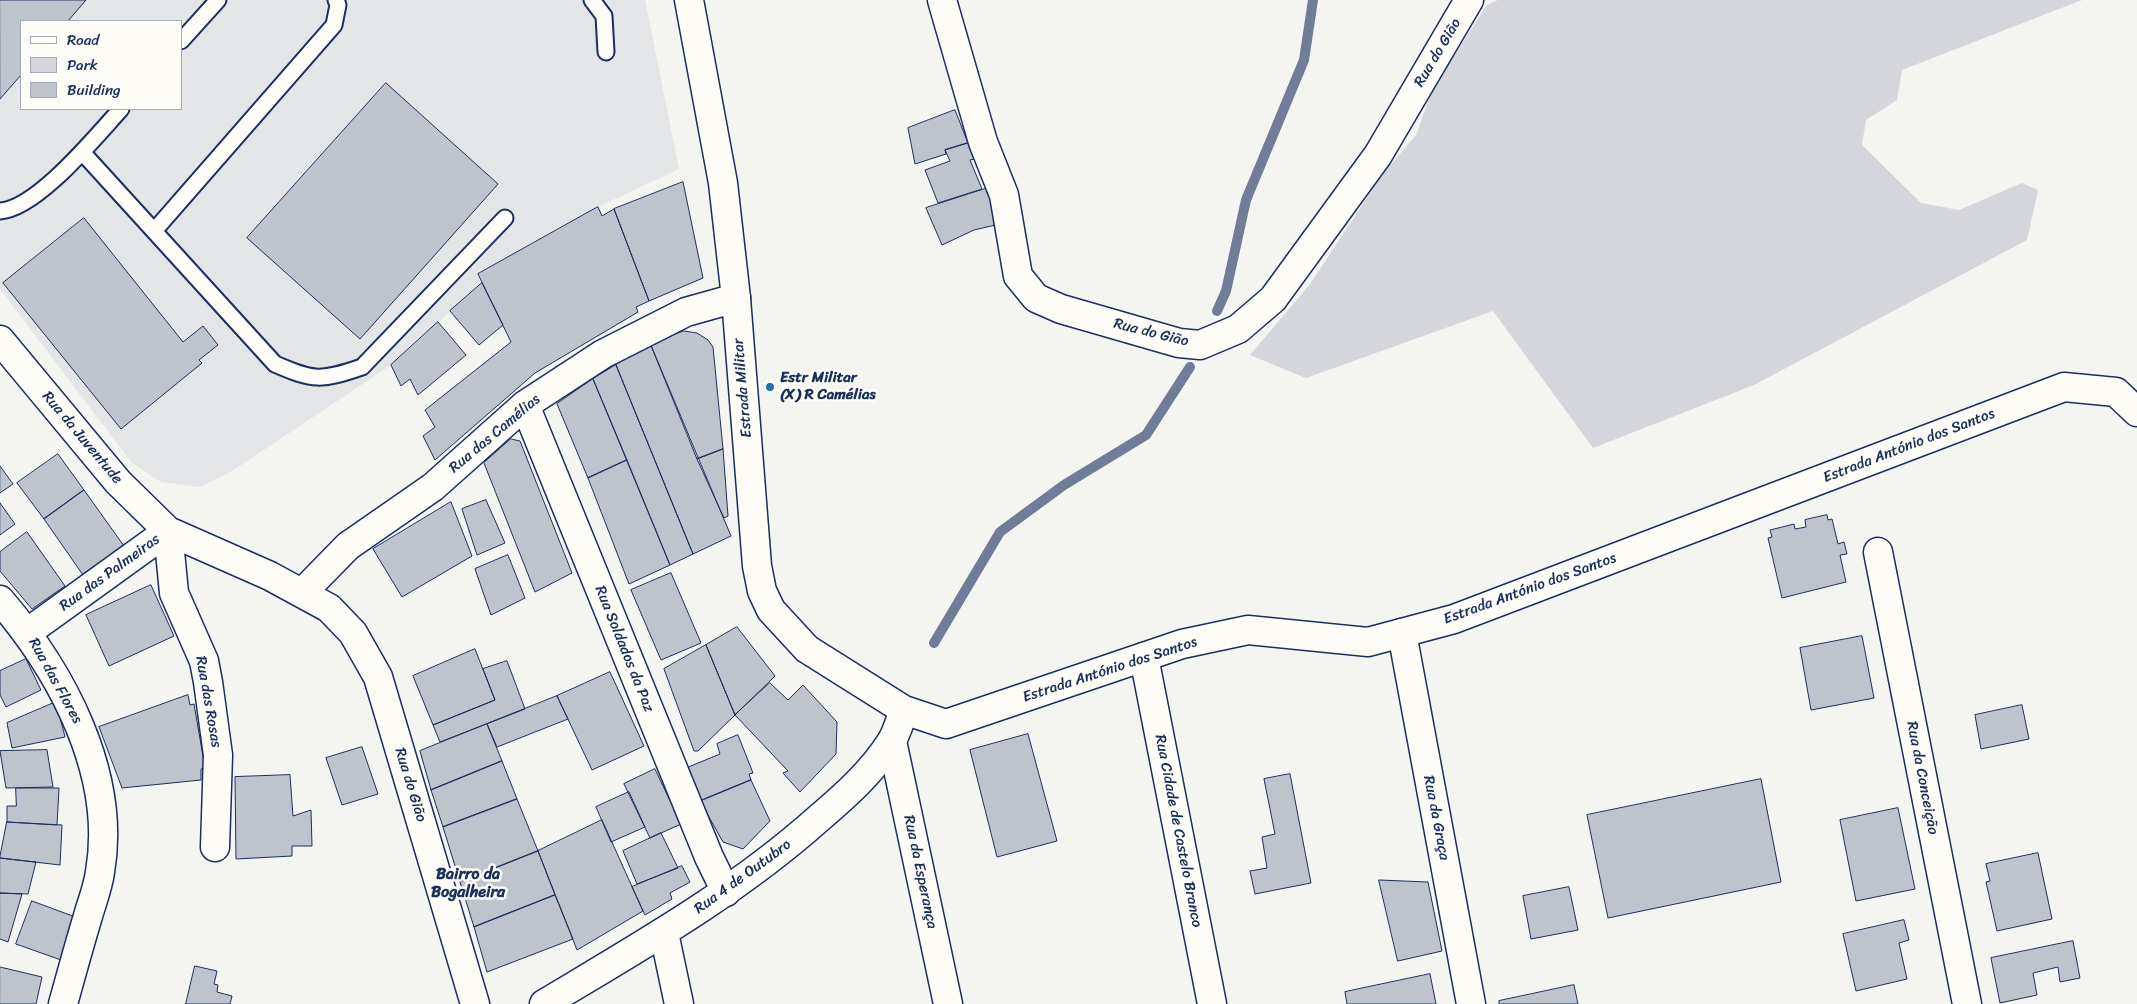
<!DOCTYPE html>
<html>
<head>
<meta charset="utf-8">
<style>
  body { margin:0 }
  #map { position:relative; width:2137px; height:1004px; overflow:hidden; background:#f4f4f1; font-family:Sriracha,sans-serif }
  canvas { display:block }
  .legend { position:absolute; left:20px; top:20px; width:162px; height:90px; box-sizing:border-box; background:#fdfcf7; border:1px solid #a3aaba; margin:0; padding:6px 9px; list-style:none; font-size:15px; color:#1b2f5e }
  .legend li { display:flex; align-items:center; gap:10px; height:25px }
  .legend b { width:25px; border:1px solid #a3aaba }
</style>
</head>
<body>
<div id="map">
<canvas width="2137" height="1004"></canvas>
<ul class="legend">
<li><b style="height:6px;background:#fdfcf7"></b>Road</li>
<li><b style="height:14px;background:#d4d6db"></b>Park</li>
<li><b style="height:14px;background:#bfc3cc"></b>Building</li>
</ul>
</div>
<script>
const g = document.querySelector('canvas').getContext('2d');
g.lineJoin = 'round';
function fill(path, color) { g.fillStyle = color; g.fill(path, 'evenodd'); }
function trace(path, color, width, dash) { g.strokeStyle = color; g.lineWidth = width; g.lineCap = dash ? 'butt' : 'round'; g.setLineDash(dash || []); g.stroke(path); }
function write(font, color, halo, rows, align = 'center') {
  g.font = font + ' Sriracha,sans-serif'; g.lineWidth = 5; g.setLineDash([]); g.textBaseline = 'middle'; g.strokeStyle = halo; g.fillStyle = color; for (const [text, x, y, turn = 0] of rows) {
    g.save(); g.translate(x, y); g.rotate((+turn || 0) * Math.PI / 180); g.textAlign = isNaN(turn) ? turn : align; if (halo) g.strokeText(text, 0, 0); g.fillText(text, 0, 0); g.restore();
  }
}
fill(new Path2D(`
  M 0,0 L 645,0 L 679,169 L 598,207 L 479,274 L 482,283 L 391,365 L 229,473 L 199,487 L 161,482 L 132,463 L 0,289 ZM 21,21 L 181,21 L 181,109 L 21,109 Z`), '#e4e5e6');
fill(new Path2D(`
  M 1498,0 L 2082,0 L 1902,70 L 1897,100 L 1866,120 L 1862,145 L 1921,203 L 1959,210 L 2022,183 L 2038,190 L 2027,240 L 1754,385 L 1593,448 L 1493,311 L 1306,378 L 1250,355 L 1310,284 L 1382,175 L 1416,135 L 1433,88 L 1487,5 Z`), '#d4d6db');
trace(new Path2D(`
  M 1217,311 L 1226,291 L 1246,200 L 1304,60 L 1313,0
  M 934,643 L 1000,532 L 1064,485 L 1146,435 L 1190,367`), '#717c98', 10);
const building = new Path2D(`
  M 0,0 L 86,0 L 68,21 L 21,21 L 21,75 L 0,99 Z
  M 386,83 L 498,184 L 360,339 L 247,238 Z
  M 955,110 L 968,143 L 945,150 L 946,154 L 915,164 L 908,128 Z
  M 968,143 L 974,159 L 970,160 L 982,189 L 938,203 L 925,170 L 950,161 L 945,150 Z
  M 683,182 L 703,278 L 649,301 L 614,209 Z
  M 988,188 L 1000,224 L 974,230 L 942,245 L 926,208 Z
  M 598,207 L 602,216 L 614,209 L 649,301 L 636,307 L 638,312 L 535,373 L 435,460 L 423,436 L 435,427 L 425,410 L 511,342 L 478,274 Z
  M 84,218 L 183,342 L 203,326 L 218,345 L 199,360 L 202,363 L 121,429 L 3,283 Z
  M 482,283 L 503,325 L 479,345 L 450,311 Z
  M 438,322 L 466,355 L 418,395 L 410,379 L 401,386 L 391,365 Z
  M 684,331 L 697,333 L 708,340 L 713,347 L 723,449 L 697,459 L 650,343 Z
  M 650,343 L 731,536 L 693,554 L 616,365 Z
  M 616,365 L 693,554 L 670,565 L 593,379 Z
  M 593,379 L 627,460 L 588,478 L 557,404 Z
  M 511,439 L 520,441 L 572,573 L 535,592 L 484,463 Z
  M 723,449 L 728,516 L 724,518 L 697,459 Z
  M 58,454 L 84,490 L 44,519 L 17,483 Z
  M 627,460 L 670,565 L 629,584 L 588,478 Z
  M 0,466 L 13,484 L 0,493 Z
  M 84,490 L 124,546 L 83,575 L 44,519 Z
  M 486,500 L 505,543 L 477,555 L 462,509 Z
  M 451,502 L 472,556 L 402,597 L 373,549 Z
  M 0,503 L 15,524 L 0,535 Z
  M 1827,515 L 1828,520 L 1832,519 L 1838,544 L 1844,542 L 1847,554 L 1840,555 L 1846,582 L 1782,598 L 1768,538 L 1772,537 L 1770,530 L 1794,524 L 1795,529 L 1806,527 L 1805,520 Z
  M 27,532 L 65,586 L 32,609 L 0,571 L 0,552 Z
  M 508,555 L 525,598 L 491,615 L 475,569 Z
  M 671,573 L 701,643 L 661,660 L 631,590 Z
  M 151,585 L 174,636 L 109,666 L 86,615 Z
  M 737,627 L 775,676 L 735,715 L 706,645 Z
  M 1862,636 L 1874,698 L 1811,710 L 1800,648 Z
  M 706,645 L 735,715 L 698,751 L 694,751 L 664,669 Z
  M 475,649 L 495,700 L 433,725 L 413,676 Z
  M 26,659 L 41,690 L 6,707 L 0,695 L 0,671 Z
  M 507,661 L 525,709 L 440,742 L 433,725 L 495,700 L 483,669 Z
  M 610,672 L 644,746 L 592,770 L 557,696 Z
  M 770,683 L 788,700 L 803,685 L 837,722 L 836,754 L 800,792 L 783,773 L 788,771 L 735,715 Z
  M 188,695 L 190,705 L 194,704 L 205,768 L 201,769 L 201,780 L 122,788 L 99,727 Z
  M 557,696 L 568,719 L 497,747 L 487,724 Z
  M 56,702 L 65,737 L 12,748 L 7,723 Z
  M 2022,705 L 2029,739 L 1981,749 L 1975,715 Z
  M 487,724 L 502,761 L 431,790 L 420,751 Z
  M 1028,734 L 1057,841 L 997,857 L 970,750 Z
  M 738,735 L 753,773 L 749,774 L 751,780 L 700,801 L 686,768 L 720,754 L 717,744 Z
  M 362,747 L 378,794 L 342,805 L 326,758 Z
  M 47,750 L 53,787 L 6,788 L 0,751 Z
  M 502,761 L 517,799 L 443,827 L 431,790 Z
  M 655,769 L 681,824 L 650,838 L 624,784 Z
  M 1290,774 L 1311,883 L 1255,894 L 1250,871 L 1267,868 L 1262,837 L 1275,834 L 1264,779 Z
  M 290,775 L 293,816 L 311,810 L 312,846 L 292,846 L 292,856 L 236,859 L 235,777 Z
  M 1761,779 L 1781,882 L 1608,918 L 1587,815 Z
  M 751,780 L 770,821 L 743,849 L 723,842 L 700,801 Z
  M 16,788 L 59,788 L 57,825 L 7,822 L 7,806 L 16,806 Z
  M 629,792 L 645,827 L 611,842 L 596,807 Z
  M 517,799 L 538,851 L 460,882 L 443,827 Z
  M 1898,808 L 1915,889 L 1856,901 L 1840,820 Z
  M 602,820 L 643,911 L 577,950 L 538,851 Z
  M 7,822 L 62,825 L 60,865 L 0,858 Z
  M 661,833 L 678,868 L 637,884 L 623,851 Z
  M 538,851 L 555,895 L 474,927 L 460,882 Z
  M 2038,853 L 2052,919 L 1997,931 L 1986,882 L 1990,881 L 1986,864 Z
  M 0,858 L 36,862 L 28,894 L 0,893 Z
  M 682,866 L 690,882 L 670,893 L 672,899 L 645,915 L 632,887 Z
  M 1379,880 L 1428,882 L 1442,951 L 1398,961 Z
  M 1569,887 L 1578,930 L 1531,939 L 1523,896 Z
  M 0,893 L 22,894 L 8,942 L 0,939 Z
  M 555,895 L 573,939 L 487,972 L 474,927 Z
  M 32,901 L 78,918 L 61,960 L 16,944 Z
  M 1904,920 L 1909,940 L 1899,943 L 1907,979 L 1856,991 L 1843,934 Z
  M 2073,941 L 2080,978 L 2060,982 L 2058,967 L 2033,973 L 2037,995 L 2000,1003 L 1991,958 Z
  M 195,966 L 217,971 L 214,984 L 218,985 L 217,992 L 232,996 L 230,1004 L 186,1004 Z
  M 0,967 L 42,977 L 36,1004 L 0,1004 Z
  M 1430,974 L 1436,1004 L 1347,1004 L 1345,992 Z
  M 1574,985 L 1578,1004 L 1499,1004 L 1499,1001 Z`);
fill(building, '#bfc3cc');
trace(building, '#1b2f5e', 1);
const service = new Path2D(`
  M 592,0 L 604,16 L 606,52
  M 181,41 L 218,0
  M 82,152 L 275,364 C 314,381 321,381 362,367 L 505,218
  M 0,211 C 37,209 96,136 121,109
  M 154,231 L 334,25 L 338,5 L 336,0`);
const minor = new Path2D(`
  M 942,0 L 983,142 L 1004,195 L 1018,276 L 1036,298 L 1061,309 L 1179,343 L 1200,345 L 1238,329 L 1273,299 L 1378,155 L 1469,0
  M 0,340 L 118,482 L 168,531 L 270,576 L 329,608 L 353,633 L 378,677 L 475,1004
  M 525,405 L 709,857 L 726,892
  M 168,531 L 174,593 L 204,661 L 208,682 L 218,755 L 215,847
  M 1878,552 L 1967,1004
  M 303,592 L 348,546 L 433,487 L 525,405 L 603,354 L 686,312 L 736,298
  M 0,600 C 62,672 117,774 100,872 C 98,887 92,902 88,916 C 79,946 71,975 63,1004
  M 28,632 L 168,531
  M 1402,633 L 1471,1004
  M 1144,657 L 1212,1004
  M 892,741 L 948,1004
  M 664,933 L 679,1004`);
const tertiary = new Path2D(`
  M 689,0 L 723,183 L 736,298 L 757,566 L 762,591 L 771,610 L 807,649 L 904,710 L 946,724 L 1182,644 L 1248,630 L 1368,642 L 1454,619 L 2064,387 L 2116,392 L 2137,412
  M 544,1004 C 639,947 735,893 818,819 C 845,796 872,772 891,742 C 897,733 900,720 904,710`);
trace(service, '#1b2f5e', 19);
trace(minor, '#1b2f5e', 31);
trace(tertiary, '#1b2f5e', 31);
trace(service, '#fdfcf7', 15);
trace(minor, '#fdfcf7', 28);
trace(tertiary, '#fdfcf7', 28);
for (const [x, y, r, color] of [
  [770,387,5,"#1f6fb2"]
]) { const dot = new Path2D(); dot.arc(x, y, r, 0, 2 * Math.PI); g.fillStyle = color; g.fill(dot); trace(dot, '#fdfcf7', 2); }
write('15px', '#1b2f5e', '#fdfcf7', [
  ["Rua do Gião",1438,53,-59],
  ["Rua do Gião",1151,333,14],
  ["Estrada Militar",743,388,-95],
  ["Rua das Camélias",495,434,-40],
  ["Rua da Juventude",82,438,50],
  ["Estrada António dos Santos",1909,446,-21],
  ["Rua das Palmeiras",110,573,-36],
  ["Estrada António dos Santos",1530,589,-20],
  ["Rua Soldados da Paz",624,649,68],
  ["Estrada António dos Santos",1110,670,-18],
  ["Rua das Flores",55,681,61],
  ["Rua das Rosas",208,702,80],
  ["Rua da Conceição",1922,778,79],
  ["Rua do Gião",410,785,73],
  ["Rua da Graça",1436,818,79],
  ["Rua Cidade de Castelo Branco",1178,831,79],
  ["Rua da Esperança",920,872,78],
  ["Rua 4 de Outubro",743,877,-36]
]);
write('bold 15px', '#1b2f5e', '#fdfcf7', [
  ["Estr Militar",780,378],
  ["(X) R Camélias",780,395]
], 'left');
write('bold 16px', '#1b2f5e', '#fdfcf7', [
  ["Bairro da",468,875],
  ["Bogalheira",468,893]
]);
</script>
</body>
</html>
